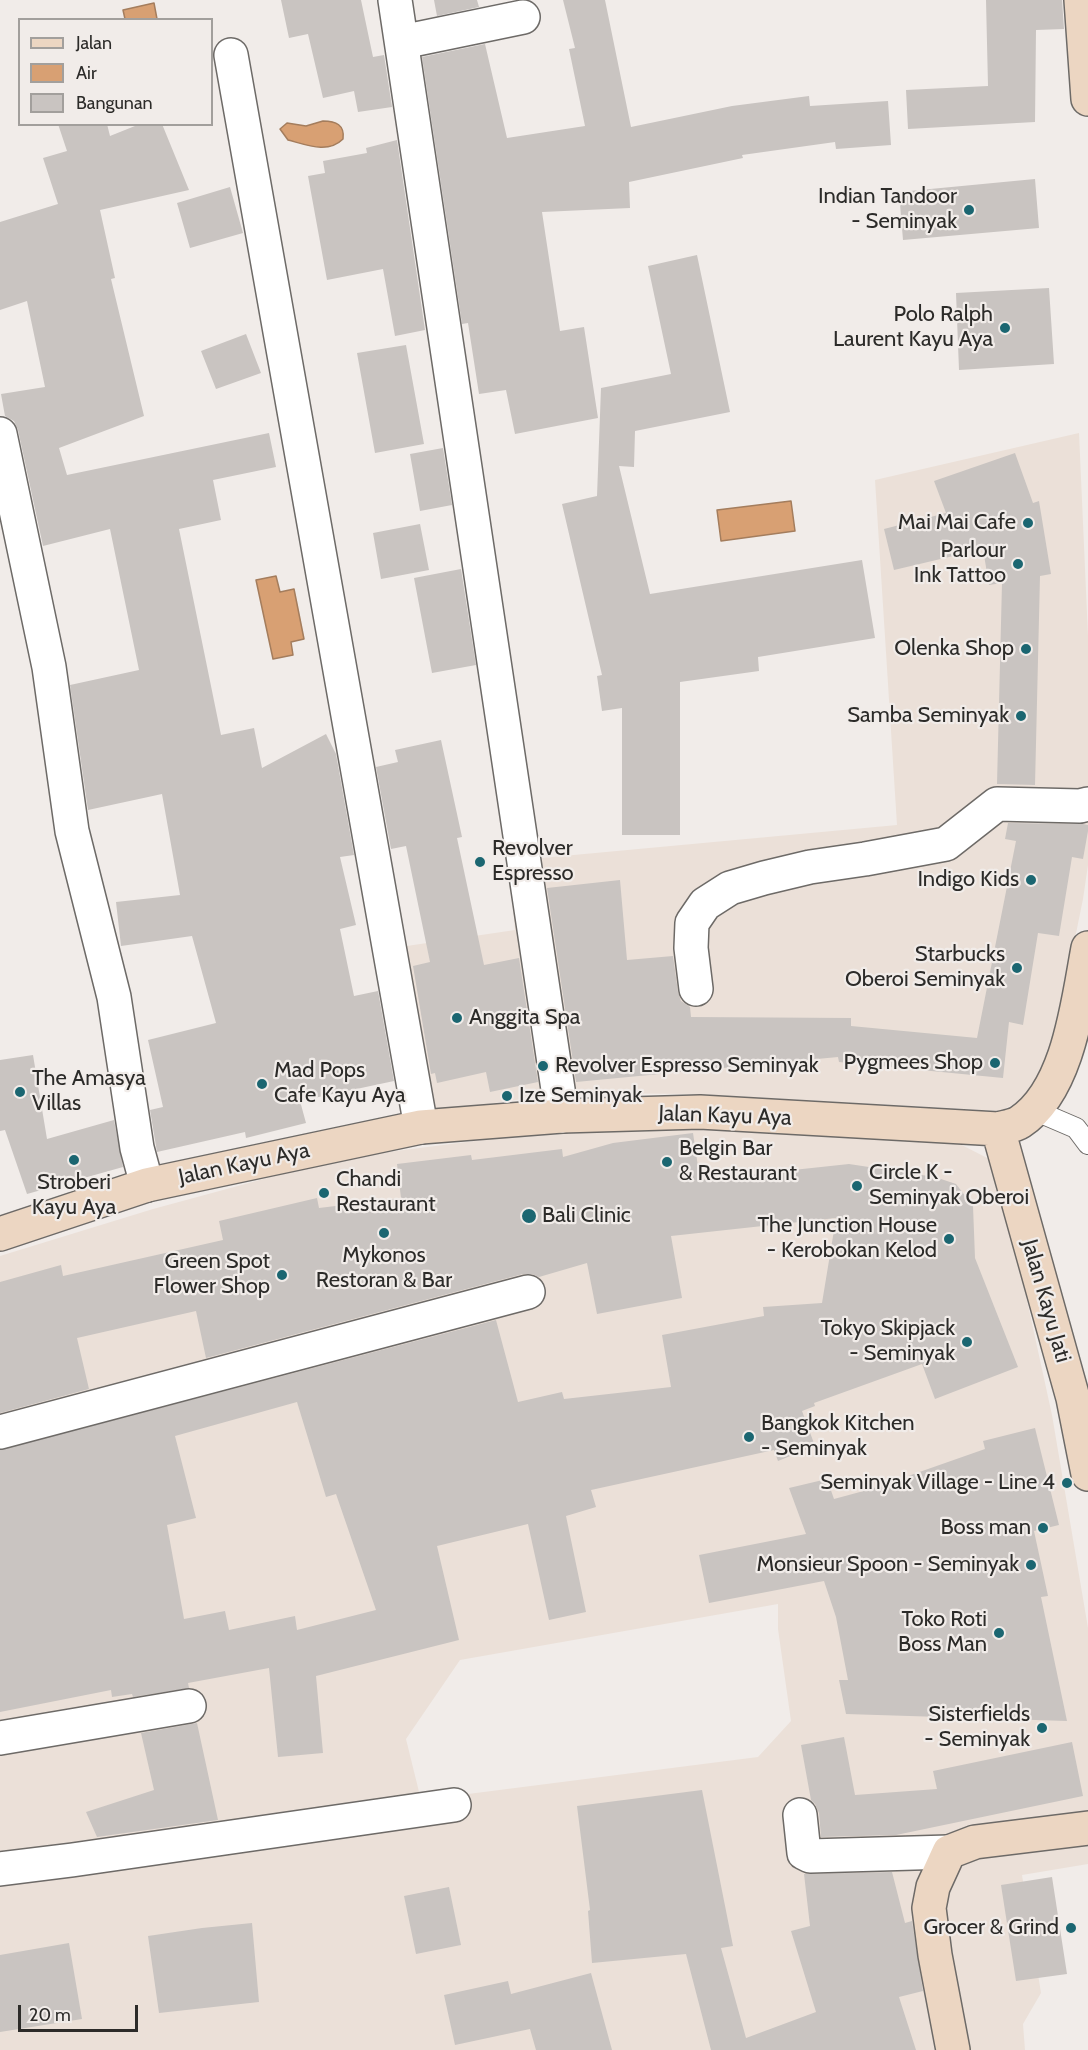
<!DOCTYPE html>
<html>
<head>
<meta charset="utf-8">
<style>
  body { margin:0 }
  #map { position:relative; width:1088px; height:2050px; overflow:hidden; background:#f1ece9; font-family:Cabin,sans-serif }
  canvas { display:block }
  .legend { position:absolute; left:18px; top:18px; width:195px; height:108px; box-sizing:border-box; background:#f1ece9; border:2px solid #a29f9c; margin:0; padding:8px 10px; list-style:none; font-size:18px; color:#2c2b29 }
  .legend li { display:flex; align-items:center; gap:12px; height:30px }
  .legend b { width:30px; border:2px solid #a29f9c }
  .scale { position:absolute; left:18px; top:2005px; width:120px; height:27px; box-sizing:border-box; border:3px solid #2c2b29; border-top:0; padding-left:8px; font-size:18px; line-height:21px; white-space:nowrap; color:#2c2b29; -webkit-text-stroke:4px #f1ece9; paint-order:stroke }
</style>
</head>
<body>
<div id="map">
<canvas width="1088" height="2050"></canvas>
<ul class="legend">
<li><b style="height:8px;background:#ecd6c2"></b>Jalan</li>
<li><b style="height:16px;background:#d8a073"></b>Air</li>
<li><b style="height:16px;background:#c9c4c1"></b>Bangunan</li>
</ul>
<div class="scale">20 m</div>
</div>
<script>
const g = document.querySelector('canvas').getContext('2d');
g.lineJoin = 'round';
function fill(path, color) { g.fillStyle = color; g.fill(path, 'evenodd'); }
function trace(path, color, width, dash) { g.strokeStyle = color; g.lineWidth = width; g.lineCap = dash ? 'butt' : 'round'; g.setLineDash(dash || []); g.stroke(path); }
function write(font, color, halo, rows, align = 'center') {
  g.font = font + ' Cabin,sans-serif'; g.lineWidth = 4.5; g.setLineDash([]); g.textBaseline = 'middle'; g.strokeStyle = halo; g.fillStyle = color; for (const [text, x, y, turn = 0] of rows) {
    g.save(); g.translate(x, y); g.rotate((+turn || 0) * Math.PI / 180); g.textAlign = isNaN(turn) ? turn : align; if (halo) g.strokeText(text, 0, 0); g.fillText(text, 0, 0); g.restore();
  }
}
fill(new Path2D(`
  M 1079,433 L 1088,636 L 1088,865 L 1083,899 L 1051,1056 L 1026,1098 L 1000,1111 L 696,1094 L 564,1093 L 433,1112 L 400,947 L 515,930 L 509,861 L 897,825 L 875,480 Z
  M 706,1125 L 952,1140 L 997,1163 L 1052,1415 L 1088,1628 L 1088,1864 L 1022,1875 L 1041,1993 L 1023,2024 L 1025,2050 L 0,2050 L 0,1256 L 153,1209 L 341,1158 L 498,1138 ZM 778,1604 L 778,1629 L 791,1721 L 758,1757 L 421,1800 L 406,1739 L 460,1660 Z`), '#ebe0d8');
const water = new Path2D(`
  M 154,3 L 157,19 L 125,19 L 123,10 Z
  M 323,121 C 336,121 345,125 343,139 C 328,154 307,145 288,140 L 280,129 L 287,123 L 306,126 Z
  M 791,501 L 795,531 L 721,541 L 717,510 Z
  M 276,576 L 280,592 L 294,589 L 304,639 L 291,642 L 293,655 L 273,659 L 256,580 Z`);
fill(water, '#d8a073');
trace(water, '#a47d5d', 1.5);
fill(new Path2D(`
  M 281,0 L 361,0 L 373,57 L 384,55 L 392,107 L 358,112 L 354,91 L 323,98 L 308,34 L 289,38 Z
  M 434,0 L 477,0 L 479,7 L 437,16 Z
  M 563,0 L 605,0 L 631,127 L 732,106 L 809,96 L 810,106 L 888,101 L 891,145 L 836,149 L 835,142 L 742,155 L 743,158 L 629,182 L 630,208 L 542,212 L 560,331 L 584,327 L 598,418 L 515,434 L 506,390 L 479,394 L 468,323 L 462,324 L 422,57 L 485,44 L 507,138 L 585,126 L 569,49 L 575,48 Z
  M 986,0 L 1062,0 L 1064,29 L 1036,30 L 1035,122 L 908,129 L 906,90 L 988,86 Z
  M 58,124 L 107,124 L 110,136 L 140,124 L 162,124 L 189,190 L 100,210 L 115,278 L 111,279 L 144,416 L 59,448 L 67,475 L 269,433 L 276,467 L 213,480 L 221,520 L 179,529 L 221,735 L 254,728 L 262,768 L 326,734 L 336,754 L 354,855 L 340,857 L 356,925 L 340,929 L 354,996 L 378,991 L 394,1081 L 300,1101 L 306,1123 L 246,1138 L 245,1132 L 157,1152 L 150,1110 L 163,1107 L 148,1040 L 216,1023 L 192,936 L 121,946 L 116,902 L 180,895 L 162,794 L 88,810 L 70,685 L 139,670 L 110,529 L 43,546 L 18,430 L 14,421 L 5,416 L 1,394 L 45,387 L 27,301 L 0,310 L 0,222 L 58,204 L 43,158 L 67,151 Z
  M 397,140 L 425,330 L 395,336 L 383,269 L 327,280 L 308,176 L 325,173 L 323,161 L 367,153 L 366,148 Z
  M 1035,179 L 1039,228 L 903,240 L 899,192 Z
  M 230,187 L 243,233 L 190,248 L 177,203 Z
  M 697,255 L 730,412 L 635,431 L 634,467 L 619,466 L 650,594 L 862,560 L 875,638 L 758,657 L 759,671 L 680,682 L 680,835 L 622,835 L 622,708 L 602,711 L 597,676 L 602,675 L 562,504 L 597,496 L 601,388 L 671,374 L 648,266 Z
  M 1049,288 L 1054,364 L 959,370 L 956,293 Z
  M 246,334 L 261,373 L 216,389 L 201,351 Z
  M 406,345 L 424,444 L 375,453 L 357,353 Z
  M 443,448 L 452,505 L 420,511 L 410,454 Z
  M 1015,453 L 1033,503 L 1039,501 L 1051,574 L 1040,576 L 1035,785 L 997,784 L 1002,583 L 989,585 L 983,549 L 894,570 L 884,529 L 946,513 L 934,481 Z
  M 420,524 L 429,570 L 381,579 L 373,533 Z
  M 461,569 L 476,665 L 432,673 L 414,578 Z
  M 441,740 L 462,837 L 457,838 L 484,965 L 519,958 L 538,1082 L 490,1092 L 486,1072 L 437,1083 L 435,1073 L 431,1074 L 413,966 L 430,962 L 406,846 L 391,849 L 376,767 L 398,762 L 395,750 Z
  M 1008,823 L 1083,824 L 1088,825 L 1088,831 L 1083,859 L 1072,857 L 1059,936 L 1038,933 L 1023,1025 L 1009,1022 L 1003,1078 L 839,1062 L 838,1057 L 576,1082 L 547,888 L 620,880 L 627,960 L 673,956 L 678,992 L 681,1001 L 690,1007 L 691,1017 L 851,1018 L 851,1026 L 977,1038 L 1016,841 L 1005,839 Z
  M 33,1055 L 47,1139 L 114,1120 L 123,1167 L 27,1194 L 5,1130 L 0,1131 L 0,1060 Z
  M 693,1133 L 700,1180 L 849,1164 L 935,1177 L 956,1184 L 973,1206 L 975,1258 L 1018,1367 L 935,1399 L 922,1364 L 814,1403 L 815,1406 L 802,1411 L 815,1446 L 778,1461 L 774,1450 L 591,1490 L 596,1507 L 566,1516 L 586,1612 L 549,1620 L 528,1524 L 437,1546 L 459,1640 L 316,1676 L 323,1753 L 278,1757 L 269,1668 L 188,1683 L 189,1688 L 133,1697 L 132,1694 L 112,1697 L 111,1690 L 0,1712 L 0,1450 L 496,1320 L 518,1402 L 562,1392 L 564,1399 L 671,1387 L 662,1335 L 764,1316 L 763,1307 L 822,1303 L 836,1218 L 671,1236 L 682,1298 L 597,1314 L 587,1263 L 539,1277 L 532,1274 L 523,1274 L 206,1358 L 196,1311 L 77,1338 L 89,1389 L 0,1413 L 0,1282 L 61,1265 L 63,1276 L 223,1240 L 219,1221 L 317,1198 L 319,1208 L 401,1198 L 397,1164 L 471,1155 L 472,1160 L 562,1149 L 563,1157 L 613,1143 ZM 297,1402 L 326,1497 L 336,1494 L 376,1610 L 297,1630 L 295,1616 L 229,1630 L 225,1611 L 184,1619 L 167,1525 L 196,1518 L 175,1436 Z
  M 1035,1428 L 1059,1525 L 1034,1531 L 1048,1596 L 1041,1597 L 1067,1721 L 846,1714 L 839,1680 L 848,1680 L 836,1617 L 824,1581 L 709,1603 L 699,1555 L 806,1534 L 789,1488 L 827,1479 L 834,1499 L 871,1489 L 985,1449 L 983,1441 Z
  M 197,1723 L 218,1820 L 97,1837 L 86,1812 L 154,1790 L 141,1733 Z
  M 844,1737 L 855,1795 L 937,1789 L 933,1771 L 1072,1742 L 1083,1796 L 896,1835 L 821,1837 L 819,1813 L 815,1804 L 811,1800 L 801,1745 Z
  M 702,1790 L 733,1946 L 721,1948 L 746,2038 L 816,2012 L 791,1931 L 810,1926 L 804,1874 L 892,1872 L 905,1923 L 912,1921 L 923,1991 L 899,1997 L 916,2050 L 711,2050 L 686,1954 L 592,1963 L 588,1911 L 590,1910 L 577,1806 Z
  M 1052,1877 L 1067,1974 L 1016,1981 L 1001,1885 Z
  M 449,1887 L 461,1945 L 416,1954 L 404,1896 Z
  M 252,1923 L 259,2002 L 159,2013 L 148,1936 L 202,1928 Z
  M 69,1943 L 82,2019 L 0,2032 L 0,1955 Z
  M 591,1973 L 612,2050 L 536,2050 L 530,2029 L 455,2045 L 444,1995 L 508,1981 L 511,1994 Z`), '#c9c4c1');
const lane = new Path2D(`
  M 1034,1110 L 1076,1128 L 1088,1144`);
const street = new Path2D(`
  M 395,0 L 562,1116
  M 402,42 L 523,17
  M 231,55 L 421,1127
  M 0,434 L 49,667 L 72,831 L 114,997 L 137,1148 L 147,1185
  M 696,989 L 691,948 L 692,923 L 705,904 L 730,888 L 764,878 L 810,867 L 865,859 L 946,844 L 997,804 L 1080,806 L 1088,804
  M 0,1432 L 528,1292
  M 0,1738 L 189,1706
  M 800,1815 L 804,1853 L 810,1856 L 949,1852
  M 0,1869 L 72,1860 L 454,1805`);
const secondary = new Path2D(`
  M 1081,0 L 1088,99
  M 998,1129 L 1073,1398 L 1088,1474
  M 0,1234 L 147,1185 L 421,1127 L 562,1116 L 700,1112 L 998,1129 C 1005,1127 1014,1126 1020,1122 C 1069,1090 1078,1001 1088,948
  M 953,2050 L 935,1955 L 929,1908 L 933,1887 L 949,1852 L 975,1842 L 1088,1828`);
trace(lane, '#6d6a67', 22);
trace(street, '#6d6a67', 36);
trace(secondary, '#6d6a67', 36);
trace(lane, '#fff', 20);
trace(street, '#fff', 33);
trace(secondary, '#ecd6c2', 33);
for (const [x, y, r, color] of [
  [969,210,6,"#1b6671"],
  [1005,328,6,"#1b6671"],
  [1028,523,6,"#1b6671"],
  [1018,564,6,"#1b6671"],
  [1026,649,6,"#1b6671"],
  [1021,716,6,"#1b6671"],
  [480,862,6,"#1b6671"],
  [1031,880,6,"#1b6671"],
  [1017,968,6,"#1b6671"],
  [457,1018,6,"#1b6671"],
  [995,1063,6,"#1b6671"],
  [543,1066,6,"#1b6671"],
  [262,1084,6,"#1b6671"],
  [20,1092,6,"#1b6671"],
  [507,1096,6,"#1b6671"],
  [74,1160,6,"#1b6671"],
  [667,1162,6,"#1b6671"],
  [857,1186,6,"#1b6671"],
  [324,1193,6,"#1b6671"],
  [529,1216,8,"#1b6671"],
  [384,1233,6,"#1b6671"],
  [949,1239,6,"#1b6671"],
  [282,1275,6,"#1b6671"],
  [967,1342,6,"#1b6671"],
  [749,1437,6,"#1b6671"],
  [1067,1483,6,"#1b6671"],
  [1043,1528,6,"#1b6671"],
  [1031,1565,6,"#1b6671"],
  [999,1633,6,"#1b6671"],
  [1042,1728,6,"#1b6671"],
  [1071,1928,6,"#1b6671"]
]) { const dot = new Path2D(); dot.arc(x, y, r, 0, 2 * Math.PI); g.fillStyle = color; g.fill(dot); trace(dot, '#f1ece9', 2); }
write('22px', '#2c2b29', '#f1ece9', [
  ["Indian Tandoor",957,197],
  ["- Seminyak",957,222],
  ["Polo Ralph",993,315],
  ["Laurent Kayu Aya",993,340],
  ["Mai Mai Cafe",1016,523],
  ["Parlour",1006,551],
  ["Ink Tattoo",1006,576],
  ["Olenka Shop",1014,649],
  ["Samba Seminyak",1009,716],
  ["Revolver",492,849,"left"],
  ["Espresso",492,874,"left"],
  ["Indigo Kids",1019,880],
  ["Starbucks",1005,955],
  ["Oberoi Seminyak",1005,980],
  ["Anggita Spa",469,1018,"left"],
  ["Pygmees Shop",983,1063],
  ["Revolver Espresso Seminyak",555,1066,"left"],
  ["Mad Pops",274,1071,"left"],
  ["Cafe Kayu Aya",274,1096,"left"],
  ["The Amasya",32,1079,"left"],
  ["Villas",32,1104,"left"],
  ["Ize Seminyak",519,1096,"left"],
  ["Belgin Bar",679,1149,"left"],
  ["& Restaurant",679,1174,"left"],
  ["Circle K -",869,1173,"left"],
  ["Seminyak Oberoi",869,1198,"left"],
  ["Chandi",336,1180,"left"],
  ["Restaurant",336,1205,"left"],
  ["Stroberi",74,1183,"center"],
  ["Kayu Aya",74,1208,"center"],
  ["Bali Clinic",542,1216,"left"],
  ["The Junction House",937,1226],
  ["- Kerobokan Kelod",937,1251],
  ["Mykonos",384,1256,"center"],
  ["Restoran & Bar",384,1281,"center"],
  ["Green Spot",270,1262],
  ["Flower Shop",270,1287],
  ["Tokyo Skipjack",955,1329],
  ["- Seminyak",955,1354],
  ["Bangkok Kitchen",761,1424,"left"],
  ["- Seminyak",761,1449,"left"],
  ["Seminyak Village - Line 4",1055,1483],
  ["Boss man",1031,1528],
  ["Monsieur Spoon - Seminyak",1019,1565],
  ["Toko Roti",987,1620],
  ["Boss Man",987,1645],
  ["Sisterfields",1030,1715],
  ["- Seminyak",1030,1740],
  ["Grocer & Grind",1059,1928]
], 'right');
write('22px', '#2c2b29', '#f1ece9', [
  ["Jalan Kayu Aya",725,1116,2],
  ["Jalan Kayu Aya",244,1164,-12],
  ["Jalan Kayu Jati",1046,1301,74]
]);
</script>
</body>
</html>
